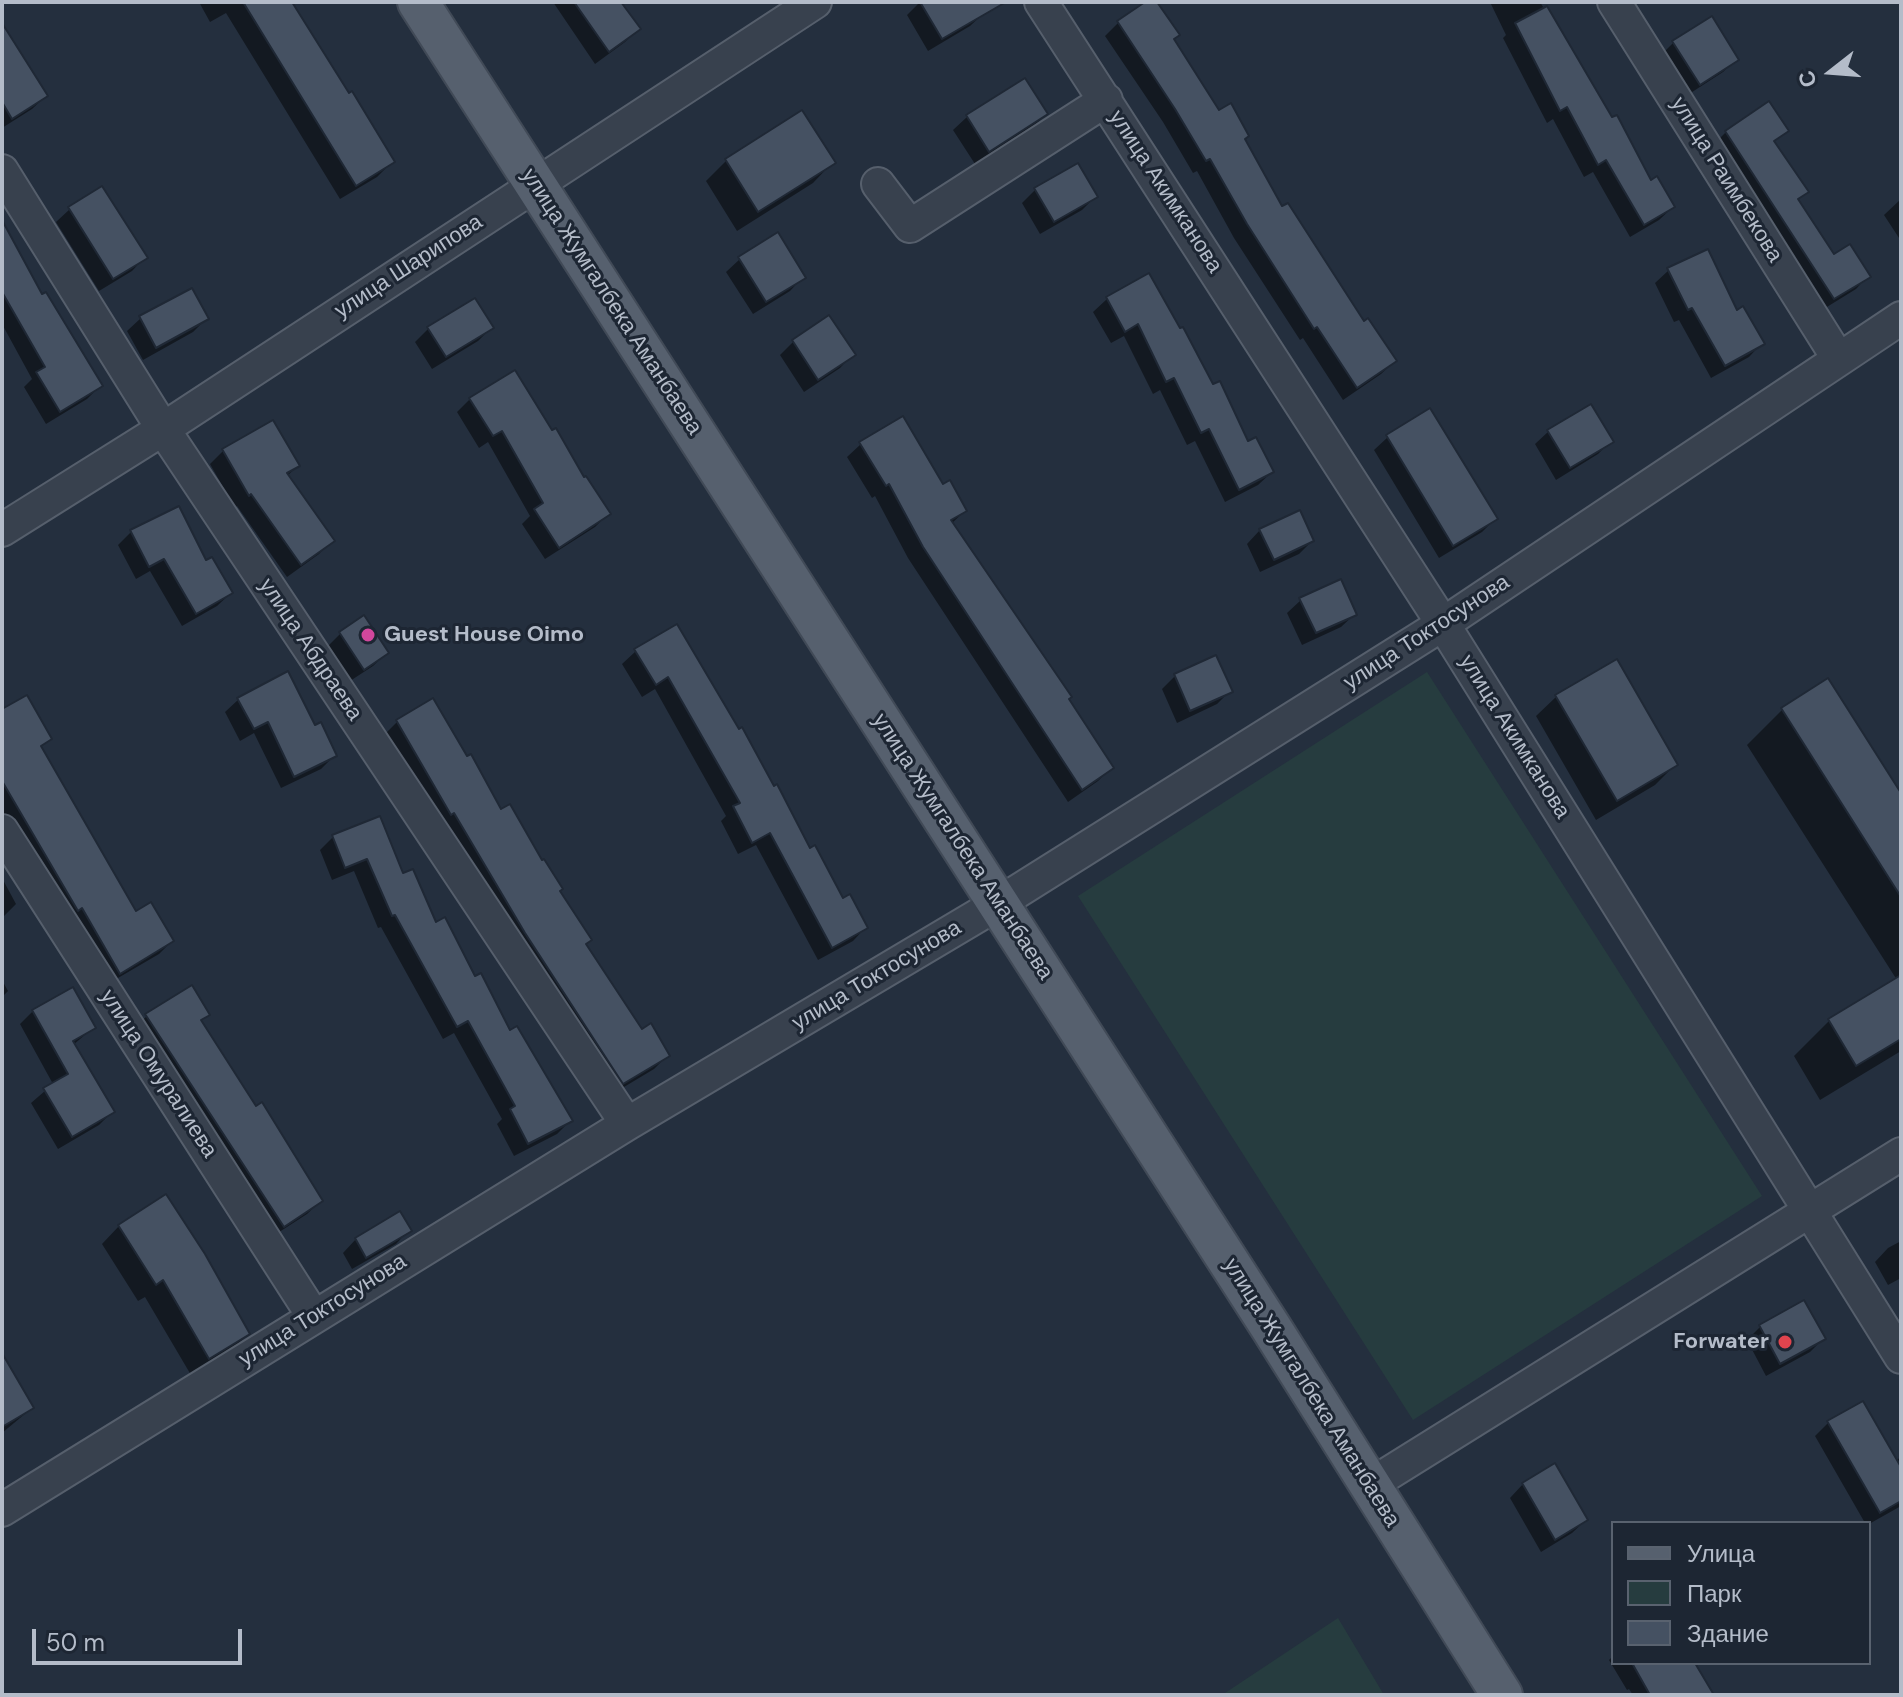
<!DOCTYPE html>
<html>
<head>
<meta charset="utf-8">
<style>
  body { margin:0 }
  #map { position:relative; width:1903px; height:1697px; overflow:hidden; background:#242f3e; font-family:"DM Sans",sans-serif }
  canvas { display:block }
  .frame { position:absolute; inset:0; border:4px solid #b4bcc9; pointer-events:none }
  .legend { position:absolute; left:1611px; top:1521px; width:260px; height:144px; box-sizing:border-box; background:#1d2633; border:2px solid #59626f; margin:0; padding:10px 14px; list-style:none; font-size:24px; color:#b4bcc9 }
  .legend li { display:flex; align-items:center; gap:16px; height:40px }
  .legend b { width:40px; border:2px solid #59626f }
  .north { position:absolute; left:1791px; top:32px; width:80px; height:80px; -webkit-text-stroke:6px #1d2633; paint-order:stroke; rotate:253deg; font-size:22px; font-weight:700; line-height:32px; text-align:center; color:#b4bcc9 }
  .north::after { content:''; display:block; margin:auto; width:28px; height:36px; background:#b4bcc9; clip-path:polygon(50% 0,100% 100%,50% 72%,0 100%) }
  .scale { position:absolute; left:32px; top:1629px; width:210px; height:36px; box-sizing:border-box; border:4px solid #b4bcc9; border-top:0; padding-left:10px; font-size:24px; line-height:28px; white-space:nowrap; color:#b4bcc9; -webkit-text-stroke:6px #1d2633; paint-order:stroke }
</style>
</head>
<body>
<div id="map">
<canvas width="1903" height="1697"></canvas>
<div class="frame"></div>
<ul class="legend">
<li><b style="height:10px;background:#56606e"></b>Улица</li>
<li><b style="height:22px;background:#263c3f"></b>Парк</li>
<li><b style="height:22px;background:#455162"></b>Здание</li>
</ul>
<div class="north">С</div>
<div class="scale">50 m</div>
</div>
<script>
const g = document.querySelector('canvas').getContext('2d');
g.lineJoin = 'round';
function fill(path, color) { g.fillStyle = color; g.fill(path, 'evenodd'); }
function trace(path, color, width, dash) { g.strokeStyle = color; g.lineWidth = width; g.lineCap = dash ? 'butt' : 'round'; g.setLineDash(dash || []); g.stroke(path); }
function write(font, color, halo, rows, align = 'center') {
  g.font = font + ' "DM Sans",sans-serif'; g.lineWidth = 6; g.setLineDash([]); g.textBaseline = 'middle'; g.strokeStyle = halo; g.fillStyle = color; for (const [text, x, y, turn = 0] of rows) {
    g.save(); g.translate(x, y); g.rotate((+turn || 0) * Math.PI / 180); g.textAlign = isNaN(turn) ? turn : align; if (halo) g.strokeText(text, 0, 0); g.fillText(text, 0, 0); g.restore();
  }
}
fill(new Path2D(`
  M 1427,672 L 1762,1196 L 1413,1420 L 1078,896 Z
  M 1338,1618 L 1384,1695 L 1222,1695 Z`), '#263c3f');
fill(new Path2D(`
  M 199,2 L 290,2 L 392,162 L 377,177 L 340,199 L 226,13 L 210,22 Z
  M 553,2 L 619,2 L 638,29 L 625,42 L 595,64 Z
  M 920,2 L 977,2 L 984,13 L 970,26 L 928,51 L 907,15 Z
  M 1148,2 L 1154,2 L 1172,40 L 1219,113 L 1243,140 L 1282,209 L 1363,324 L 1395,361 L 1381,374 L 1343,400 L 1303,338 L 1300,340 L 1234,238 L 1197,171 L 1193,173 L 1163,122 L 1105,36 L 1118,23 Z
  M 1490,2 L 1540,2 L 1650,182 L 1673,207 L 1659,220 L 1630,237 L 1593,172 L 1584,177 L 1553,119 L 1547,123 L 1503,38 L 1506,35 Z
  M 2,26 L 46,96 L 32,109 L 2,128 Z
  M 1673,43 L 1737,59 L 1723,72 L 1686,96 L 1660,56 Z
  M 1025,80 L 1046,114 L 1033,127 L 975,164 L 953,130 L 967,117 Z
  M 801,113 L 833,162 L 813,183 L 737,231 L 706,181 L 726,161 Z
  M 1786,131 L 1773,143 L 1807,192 L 1797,201 L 1834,257 L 1868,276 L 1856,289 L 1822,310 L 1714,144 L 1726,132 Z
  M 1035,190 L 1096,196 L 1082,210 L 1040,234 L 1022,203 Z
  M 1901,199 L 1901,241 L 1884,215 Z
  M 70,209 L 145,257 L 132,271 L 99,291 L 56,222 Z
  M 2,231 L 100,386 L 87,399 L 46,424 L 24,387 L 32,379 L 2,324 Z
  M 740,259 L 803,277 L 790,291 L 753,314 L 726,272 Z
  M 1669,270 L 1762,343 L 1749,357 L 1711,378 L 1679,320 L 1674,322 L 1655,283 Z
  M 1148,275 L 1247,444 L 1272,472 L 1258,485 L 1225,502 L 1195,441 L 1187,445 L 1160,390 L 1153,394 L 1124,336 L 1111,343 L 1093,312 L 1107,299 Z
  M 475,300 L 491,328 L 478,341 L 432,369 L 415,342 L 428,329 Z
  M 141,318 L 206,319 L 193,332 L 143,360 L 127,331 Z
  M 829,318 L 853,354 L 840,368 L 804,392 L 780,355 L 793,342 Z
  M 470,399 L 583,480 L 608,514 L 595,527 L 545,559 L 522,524 L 530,516 L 488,442 L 479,448 L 457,412 Z
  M 1549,431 L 1611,441 L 1598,454 L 1556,480 L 1535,444 Z
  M 1388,437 L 1495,519 L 1482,532 L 1439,558 L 1374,450 Z
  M 861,444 L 965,511 L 951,524 L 1111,768 L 1098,781 L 1068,802 L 908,558 L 875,496 L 872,498 L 847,457 Z
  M 224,450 L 298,466 L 287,476 L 332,540 L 319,554 L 287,577 L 237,506 L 235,508 L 210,464 Z
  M 1260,530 L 1312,541 L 1299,554 L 1260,572 L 1247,544 Z
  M 131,532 L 206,563 L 231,593 L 217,606 L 182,626 L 150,571 L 136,579 L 118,545 Z
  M 1301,600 L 1355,614 L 1341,627 L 1302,645 L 1287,613 Z
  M 677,626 L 809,851 L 842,901 L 866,927 L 853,941 L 818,960 L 756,845 L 738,854 L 721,821 L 726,816 L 655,689 L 642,697 L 622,664 L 636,651 Z
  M 341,633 L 387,653 L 373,666 L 350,681 L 327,647 Z
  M 1175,676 L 1230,691 L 1217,704 L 1177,723 L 1162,689 Z
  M 1557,696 L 1675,765 L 1655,785 L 1596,820 L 1536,716 Z
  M 239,699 L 314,727 L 334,756 L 321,769 L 281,788 L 254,733 L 240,741 L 225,712 Z
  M 432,701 L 500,812 L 558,891 L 584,945 L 641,1031 L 667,1056 L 654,1069 L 609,1096 L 384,735 L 397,722 Z
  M 1783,709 L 1901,797 L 1901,1051 L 1820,1100 L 1794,1056 L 1829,1021 L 1897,980 L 1747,745 Z
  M 2,711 L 50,739 L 40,748 L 135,913 L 172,941 L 159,954 L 106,985 L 2,818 Z
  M 333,837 L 402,876 L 570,1121 L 557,1134 L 514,1156 L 497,1124 L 502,1119 L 454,1033 L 443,1039 L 381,927 L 378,928 L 354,871 L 332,880 L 320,850 Z
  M 2,878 L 16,904 L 2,918 Z
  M 2,980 L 8,991 L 2,997 Z
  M 33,1011 L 93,1028 L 73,1045 L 112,1112 L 99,1125 L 58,1149 L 31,1103 L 53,1084 L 20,1024 Z
  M 208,1014 L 200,1022 L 255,1108 L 321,1201 L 307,1214 L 270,1238 L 133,1029 L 147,1016 Z
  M 119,1226 L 248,1334 L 230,1352 L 191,1375 L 145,1297 L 138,1301 L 102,1244 Z
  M 409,1230 L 396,1244 L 352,1269 L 343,1253 L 356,1239 Z
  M 1901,1241 L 1901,1278 L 1888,1285 L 1875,1262 L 1888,1248 Z
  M 1760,1327 L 1823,1339 L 1810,1352 L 1766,1376 L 1747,1340 Z
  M 2,1357 L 32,1408 L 2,1433 Z
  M 1828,1423 L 1895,1461 L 1901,1457 L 1901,1506 L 1869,1524 L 1865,1523 L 1815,1436 Z
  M 1523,1484 L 1586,1520 L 1572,1533 L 1541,1552 L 1510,1498 Z
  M 1613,1656 L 1613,1663 L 1693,1663 L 1712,1695 L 1633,1695 L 1629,1689 L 1627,1690 L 1609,1660 Z`), '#0007');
const building = new Path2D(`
  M 243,2 L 292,2 L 349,93 L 352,91 L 395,162 L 356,186 Z
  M 574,2 L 621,2 L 641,29 L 609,52 Z
  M 920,2 L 1006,2 L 942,39 Z
  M 1145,2 L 1157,2 L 1180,35 L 1174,39 L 1219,110 L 1231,103 L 1249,136 L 1245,139 L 1282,206 L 1288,203 L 1364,321 L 1368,318 L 1397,361 L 1357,388 L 1317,327 L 1314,329 L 1247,224 L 1210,159 L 1206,161 L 1175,109 L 1117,21 Z
  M 1547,6 L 1612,117 L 1617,115 L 1651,180 L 1657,176 L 1675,207 L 1644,225 L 1606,160 L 1598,165 L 1567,107 L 1560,111 L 1515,23 Z
  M 1712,16 L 1739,60 L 1700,85 L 1672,41 Z
  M 2,23 L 48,96 L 12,119 L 2,102 Z
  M 1025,78 L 1048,114 L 989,152 L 966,115 Z
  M 1769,101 L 1789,131 L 1774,141 L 1809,192 L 1798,199 L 1834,254 L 1850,244 L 1871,277 L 1834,299 L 1725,131 Z
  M 802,110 L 836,163 L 758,212 L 725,159 Z
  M 1078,163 L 1098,197 L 1054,222 L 1034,188 Z
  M 102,186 L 148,258 L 113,279 L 68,207 Z
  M 2,220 L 42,294 L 46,292 L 103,386 L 60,412 L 36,372 L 45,367 L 2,292 Z
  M 778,232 L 806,278 L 766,302 L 738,257 Z
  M 1708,249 L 1737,310 L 1743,306 L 1765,344 L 1725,366 L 1692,308 L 1688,310 L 1667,268 Z
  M 1149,273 L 1180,328 L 1183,327 L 1213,384 L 1220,381 L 1248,441 L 1256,437 L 1274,472 L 1239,490 L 1209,429 L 1201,433 L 1174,378 L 1166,382 L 1138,324 L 1125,332 L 1106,297 Z
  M 192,288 L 209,319 L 156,348 L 139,316 Z
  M 475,298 L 494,328 L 446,357 L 427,327 Z
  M 829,315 L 856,355 L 818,380 L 792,340 Z
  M 515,370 L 552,430 L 556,428 L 584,477 L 586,476 L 611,514 L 559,548 L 534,509 L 543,503 L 502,431 L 493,436 L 469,398 Z
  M 1591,404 L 1614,442 L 1570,468 L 1547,430 Z
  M 1430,408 L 1498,519 L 1453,546 L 1386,435 Z
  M 903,416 L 943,484 L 950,480 L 967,511 L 951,520 L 1072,697 L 1069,699 L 1114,768 L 1082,790 L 923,547 L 889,484 L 886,486 L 859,442 Z
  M 273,420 L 300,466 L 287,473 L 335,541 L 301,565 L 251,494 L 249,496 L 222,449 Z
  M 179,506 L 206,560 L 212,557 L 233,593 L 196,614 L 164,559 L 149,567 L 130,530 Z
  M 1300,510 L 1314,541 L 1274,560 L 1259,529 Z
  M 1341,579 L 1357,615 L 1316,633 L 1299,598 Z
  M 364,615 L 389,653 L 364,670 L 339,632 Z
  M 677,624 L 739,729 L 742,727 L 774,786 L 777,784 L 810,848 L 815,845 L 843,898 L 850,894 L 868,928 L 832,948 L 770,833 L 752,843 L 733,806 L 740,803 L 668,677 L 656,685 L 634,649 Z
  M 1216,655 L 1233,692 L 1190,711 L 1174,674 Z
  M 1617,659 L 1678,765 L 1617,801 L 1555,695 Z
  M 288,671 L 315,725 L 321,722 L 337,756 L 294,777 L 268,722 L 254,729 L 237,698 Z
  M 1828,678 L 1901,793 L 1901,897 L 1781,708 Z
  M 27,695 L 52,739 L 41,746 L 136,911 L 151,902 L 174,941 L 120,974 L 82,908 L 78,911 L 2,781 L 2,709 Z
  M 433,698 L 467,756 L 471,754 L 501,809 L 510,804 L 542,860 L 544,859 L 563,889 L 560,891 L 592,940 L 586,944 L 642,1029 L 651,1023 L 670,1056 L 623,1084 L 525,933 L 454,813 L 451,815 L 396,720 Z
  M 380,816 L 403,873 L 413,869 L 436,922 L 445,917 L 475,976 L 481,973 L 510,1030 L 517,1026 L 573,1121 L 528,1144 L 510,1109 L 515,1106 L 468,1021 L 457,1027 L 395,915 L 392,916 L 367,859 L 345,868 L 332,835 Z
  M 1901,975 L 1901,1039 L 1856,1066 L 1828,1019 Z
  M 192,985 L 210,1015 L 201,1020 L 256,1106 L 262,1102 L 323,1201 L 284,1227 L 145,1014 Z
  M 73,987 L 96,1028 L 73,1041 L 115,1112 L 72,1137 L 43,1088 L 68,1074 L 32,1010 Z
  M 166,1194 L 205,1254 L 250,1334 L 209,1359 L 163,1280 L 156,1285 L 118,1225 Z
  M 400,1211 L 412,1231 L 366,1258 L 355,1238 Z
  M 1804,1300 L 1826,1339 L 1780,1364 L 1759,1325 Z
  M 2,1353 L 34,1408 L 2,1427 Z
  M 1863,1401 L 1901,1467 L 1901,1501 L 1880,1513 L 1827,1421 Z
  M 1555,1463 L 1588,1520 L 1555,1540 L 1522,1483 Z
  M 1632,1663 L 1695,1663 L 1714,1695 L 1650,1695 Z`);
fill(building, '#455162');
trace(building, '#1f2835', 2);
const minor = new Path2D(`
  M 1041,2 L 1443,624 L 1901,1357
  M 1614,2 L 1838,358
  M 2,171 L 163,429 L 627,1124
  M 878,184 L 910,226 L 1106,100
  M 2,530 L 163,429 L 815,2
  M 2,831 L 314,1317
  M 1370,1485 L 1901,1154
  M 2,1510 L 627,1124 L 999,903 L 1443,624 L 1901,318`);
const major = new Path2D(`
  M 418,2 L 1270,1326 L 1502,1695`);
trace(minor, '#565f6c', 36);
trace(major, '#414a57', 44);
trace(minor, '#38414e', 32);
trace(major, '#56606e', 40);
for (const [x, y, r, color] of [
  [368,635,8,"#d1479c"],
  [1785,1342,8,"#e0444e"]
]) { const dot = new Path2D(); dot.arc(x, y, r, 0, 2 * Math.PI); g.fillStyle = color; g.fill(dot); trace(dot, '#1d2633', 3); }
write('22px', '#b4bcc9', '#1d2633', [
  ["улица Раимбекова",1726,180,58],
  ["улица Акимканова",1165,192,57],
  ["улица Шарипова",409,267,-33],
  ["улица Жумгалбека Аманбаева",611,302,57],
  ["улица Токтосунова",1427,633,-33],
  ["улица Абдраева",310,650,56],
  ["улица Акимканова",1514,737,58],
  ["улица Жумгалбека Аманбаева",962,847,57],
  ["улица Токтосунова",877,976,-31],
  ["улица Омуралиева",158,1074,57],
  ["улица Токтосунова",323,1311,-32],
  ["улица Жумгалбека Аманбаева",1311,1393,58]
]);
write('bold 22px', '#b4bcc9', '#1d2633', [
  ["Guest House Oimo",384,635],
  ["Forwater",1769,1342,"right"]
], 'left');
</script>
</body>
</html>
